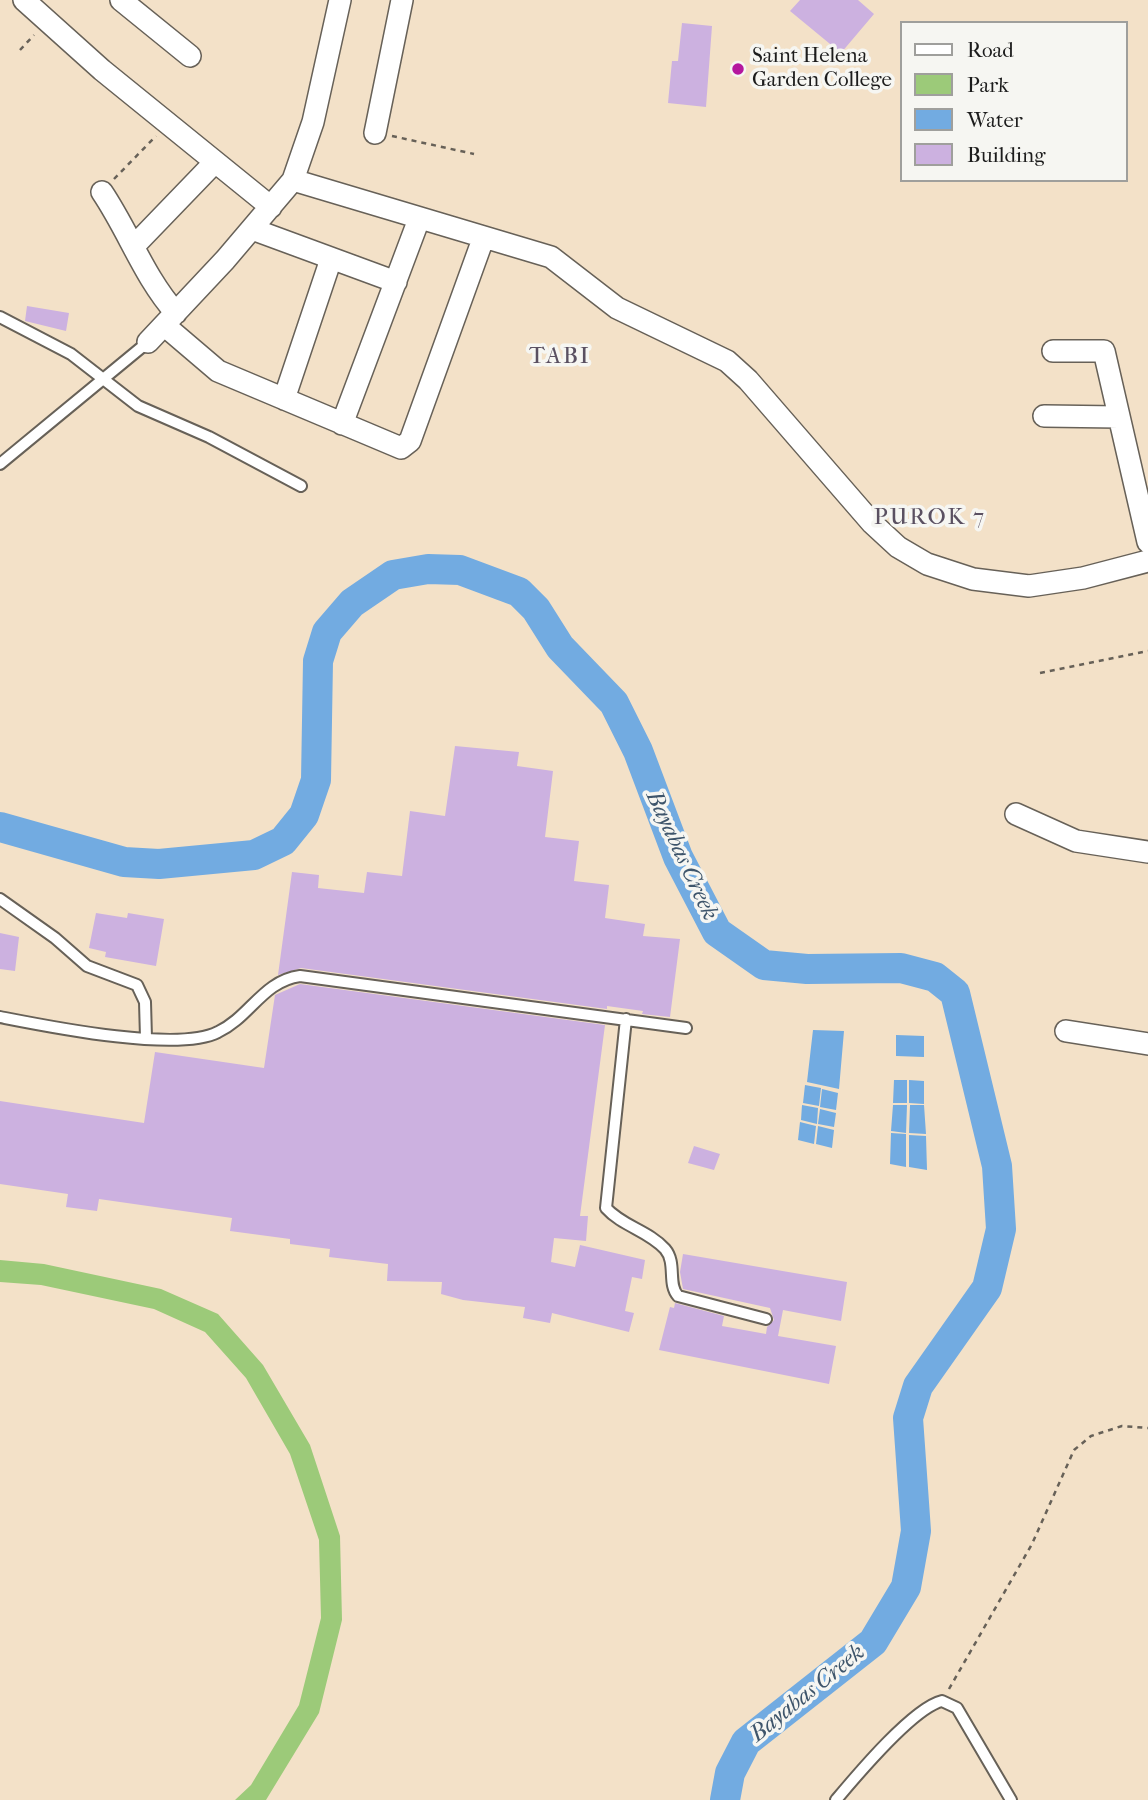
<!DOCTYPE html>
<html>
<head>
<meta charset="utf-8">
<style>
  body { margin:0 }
  #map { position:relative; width:1148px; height:1800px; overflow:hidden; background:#f3e1c8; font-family:"IM FELL French Canon",serif }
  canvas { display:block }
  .legend { position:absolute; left:900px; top:21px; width:228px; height:161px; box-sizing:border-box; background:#f6f6f2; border:2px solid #9f9f9c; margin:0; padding:9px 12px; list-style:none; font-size:21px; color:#1c1c1c }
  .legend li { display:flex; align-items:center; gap:14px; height:35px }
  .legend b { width:35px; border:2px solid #9f9f9c }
</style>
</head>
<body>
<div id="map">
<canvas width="1148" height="1800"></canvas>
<ul class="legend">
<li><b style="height:9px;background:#fff"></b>Road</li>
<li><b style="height:19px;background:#9cca79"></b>Park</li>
<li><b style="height:19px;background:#72abe1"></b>Water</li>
<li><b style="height:19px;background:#ccb1e0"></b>Building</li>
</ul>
</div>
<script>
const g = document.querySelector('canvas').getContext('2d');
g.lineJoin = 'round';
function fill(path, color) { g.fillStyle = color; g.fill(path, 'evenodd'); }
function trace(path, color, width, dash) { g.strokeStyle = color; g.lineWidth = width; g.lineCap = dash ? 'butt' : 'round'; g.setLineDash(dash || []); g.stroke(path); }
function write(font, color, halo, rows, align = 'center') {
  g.font = font + ' "IM FELL French Canon",serif'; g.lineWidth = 7; g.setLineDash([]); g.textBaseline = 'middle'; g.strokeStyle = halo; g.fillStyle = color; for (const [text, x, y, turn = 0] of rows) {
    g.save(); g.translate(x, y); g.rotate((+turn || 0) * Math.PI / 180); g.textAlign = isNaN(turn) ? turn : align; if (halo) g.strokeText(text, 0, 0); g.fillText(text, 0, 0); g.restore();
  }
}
fill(new Path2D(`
  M 0,1260 L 44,1264 L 161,1289 L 218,1314 L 263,1365 L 310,1445 L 340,1536 L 342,1620 L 319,1713 L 266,1800 L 235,1800 L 251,1785 L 299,1705 L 321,1618 L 319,1540 L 290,1454 L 246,1378 L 205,1332 L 154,1309 L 41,1285 L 0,1282 Z`), '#9cca79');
fill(new Path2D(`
  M 813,1030 L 844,1031 L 839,1089 L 807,1082 Z
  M 896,1035 L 924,1036 L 924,1057 L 896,1056 Z
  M 894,1080 L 907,1080 L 907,1103 L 893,1103 Z
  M 909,1080 L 924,1081 L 924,1104 L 909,1103 Z
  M 805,1085 L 821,1088 L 819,1106 L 803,1103 Z
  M 822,1089 L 838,1093 L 836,1110 L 820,1107 Z
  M 802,1105 L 818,1108 L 817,1124 L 801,1120 Z
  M 893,1105 L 907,1105 L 906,1133 L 891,1131 Z
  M 910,1105 L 924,1105 L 926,1134 L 909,1133 Z
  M 820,1109 L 836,1113 L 834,1127 L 818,1124 Z
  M 800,1122 L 816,1126 L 814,1144 L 798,1140 Z
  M 818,1126 L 834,1130 L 832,1148 L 816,1144 Z
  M 891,1133 L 906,1134 L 906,1167 L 890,1164 Z
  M 909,1135 L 926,1136 L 927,1170 L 909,1167 Z`), '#72abe1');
trace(new Path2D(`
  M 0,827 L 124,862 L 159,864 L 254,855 L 283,841 L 304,815 L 316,780 L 318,661 L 327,632 L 352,603 L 393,575 L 428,569 L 460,570 L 519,592 L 536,609 L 560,647 L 614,703 L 638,751 L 678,857 L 717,932 L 764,965 L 807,969 L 901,968 L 935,977 L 955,993 L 997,1166 L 1001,1229 L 987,1288 L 918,1386 L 908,1418 L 916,1531 L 906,1587 L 873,1642 L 746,1742 L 730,1773 L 725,1800`), '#72abe1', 30);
fill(new Path2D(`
  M 800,0 L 858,0 L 874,14 L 841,53 L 790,11 Z
  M 682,23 L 712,26 L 706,107 L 668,103 L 672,61 L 678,61 Z
  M 27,306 L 69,313 L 66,331 L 25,321 Z
  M 455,746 L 519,752 L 517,766 L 553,771 L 545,837 L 579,841 L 574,881 L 609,885 L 605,918 L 645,924 L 643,936 L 680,939 L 670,1017 L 642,1014 L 643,1011 L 607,1006 L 607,1009 L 301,968 L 278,975 L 292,872 L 319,875 L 318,888 L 364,893 L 367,872 L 402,876 L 410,811 L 445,816 Z
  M 96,913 L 127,918 L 128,913 L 164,919 L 156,966 L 105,957 L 106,952 L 89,948 Z
  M 0,933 L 19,937 L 15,971 L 0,969 Z
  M 300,984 L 605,1025 L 580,1216 L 588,1216 L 586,1241 L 554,1238 L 551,1262 L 575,1267 L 580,1245 L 645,1260 L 642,1279 L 632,1277 L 625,1311 L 634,1313 L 629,1332 L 552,1313 L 550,1323 L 523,1318 L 525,1307 L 463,1300 L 441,1294 L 442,1282 L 387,1281 L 388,1264 L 329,1257 L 330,1249 L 290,1244 L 290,1239 L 230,1231 L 232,1218 L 99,1199 L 97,1211 L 66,1207 L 68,1194 L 0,1184 L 0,1101 L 144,1123 L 155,1052 L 264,1068 L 275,995 Z
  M 694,1146 L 720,1154 L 714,1170 L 688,1163 Z
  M 683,1254 L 847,1282 L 841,1321 L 783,1310 L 778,1336 L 836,1346 L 829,1384 L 659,1350 L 670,1307 L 674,1308 L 675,1303 L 724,1316 L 722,1326 L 766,1334 L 767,1327 L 774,1320 L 770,1308 L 683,1289 L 680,1272 Z`), '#ccb1e0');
const lane = new Path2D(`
  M 0,317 L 71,354 L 138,406 L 209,437 L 301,486
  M 0,464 L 148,342
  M 0,899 L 55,938 L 87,966 L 137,985 L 145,1002 L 146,1038
  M 0,1017 C 46,1026 178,1053 218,1032 C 250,1017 263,981 300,976 L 686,1028
  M 626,1019 L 606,1208 C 622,1226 649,1231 665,1249 C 677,1263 667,1284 678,1296 L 766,1319
  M 836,1800 C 857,1775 913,1708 942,1701 L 957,1708 L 1011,1800`);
const street = new Path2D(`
  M 24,0 L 102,70 L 271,207
  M 121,0 L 190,56
  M 375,133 L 402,0
  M 293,180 L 551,257 L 617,308 L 727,361 L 748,380 L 872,523 L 898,547 L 927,564 L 973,579 L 1029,586 L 1083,578 L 1148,561
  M 102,192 C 129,232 144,277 176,313
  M 252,229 L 396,282
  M 134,246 L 215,162
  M 164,325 L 218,371 L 401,448 L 410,441 L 483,239
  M 148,342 L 225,260 L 293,180 L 313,122 L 340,0
  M 1053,351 L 1104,351 L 1148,542
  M 284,399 L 331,259
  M 1044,416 L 1119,417
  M 342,424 L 419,219
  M 1016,814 L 1076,841 L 1148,852
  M 1066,1031 L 1148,1044`);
trace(lane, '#676158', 14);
trace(street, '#676158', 24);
trace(new Path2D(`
  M 20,50 L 34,35
  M 392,136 L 474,154
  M 114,179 L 156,136
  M 1040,673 L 1148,651
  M 949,1689 L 1032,1544 L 1074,1450 L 1091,1436 L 1122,1426 L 1148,1428`), '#676158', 2.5, [5, 5]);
trace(lane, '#fff', 10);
trace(street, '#fff', 21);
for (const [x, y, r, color] of [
  [738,69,7,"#b5179e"]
]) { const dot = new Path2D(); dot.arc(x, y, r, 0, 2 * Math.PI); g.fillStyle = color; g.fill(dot); trace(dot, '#f6f6f2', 2.5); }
write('21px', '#1c1c1c', '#f6f6f2', [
  ["Saint Helena",752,57],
  ["Garden College",752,81]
], 'left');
g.letterSpacing = '2px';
write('23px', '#5a5061', '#f6f6f2', [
  ["TABI",560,357],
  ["PUROK 7",930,518]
]);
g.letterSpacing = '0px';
write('italic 23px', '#3e556b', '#f6f6f2', [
  ["Bayabas Creek",681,856,65],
  ["Bayabas Creek",808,1694,-39]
]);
</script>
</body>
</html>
